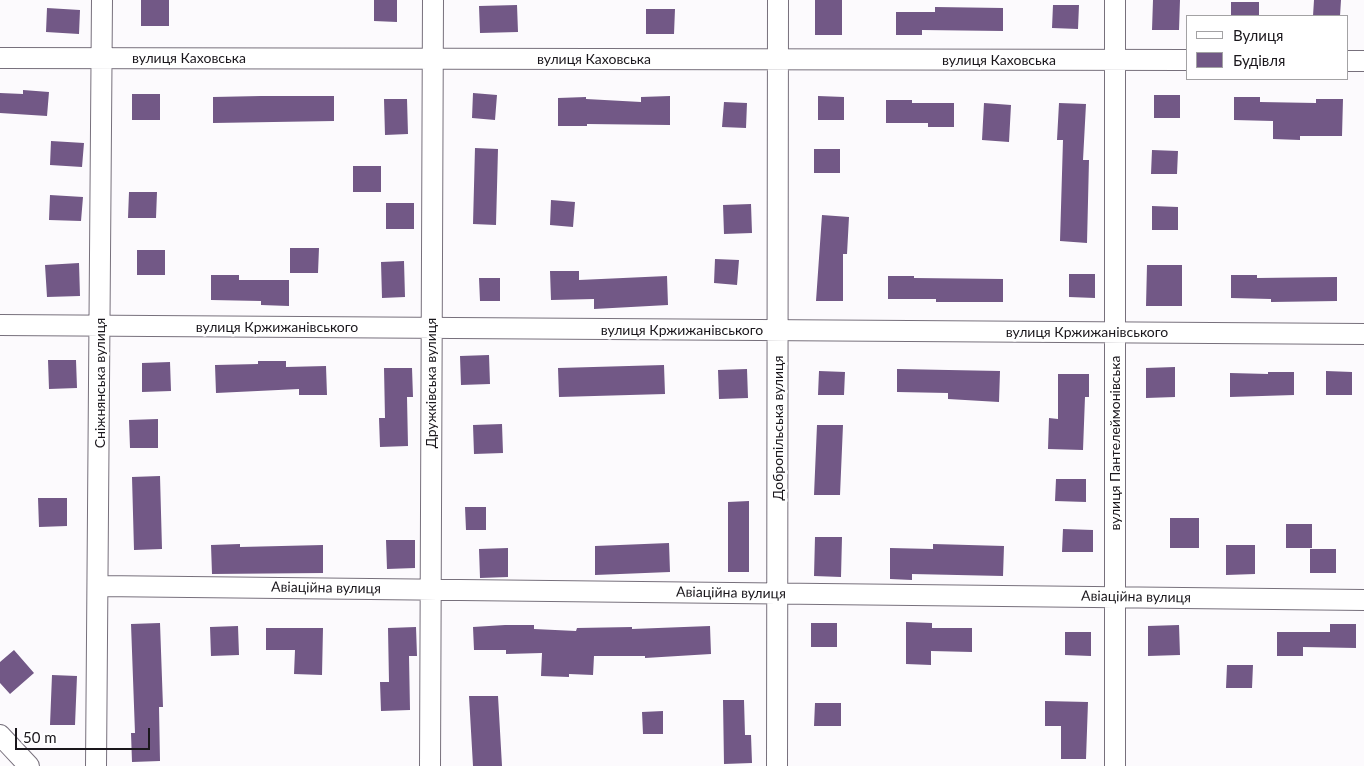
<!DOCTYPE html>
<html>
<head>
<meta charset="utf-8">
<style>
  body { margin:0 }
  #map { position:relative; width:1364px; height:766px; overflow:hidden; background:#fcfafd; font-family:Lato,sans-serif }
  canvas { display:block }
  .legend { position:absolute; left:1186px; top:15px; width:162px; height:65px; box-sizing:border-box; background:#fff; border:1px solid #a3a2a4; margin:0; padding:6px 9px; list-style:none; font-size:15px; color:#1a171c }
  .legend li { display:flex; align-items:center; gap:10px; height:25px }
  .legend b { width:25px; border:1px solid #a3a2a4 }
  .scale { position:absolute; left:15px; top:728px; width:135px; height:22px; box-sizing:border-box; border:2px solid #1a171c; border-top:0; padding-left:6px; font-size:15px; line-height:18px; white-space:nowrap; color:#1a171c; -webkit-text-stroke:4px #fff; paint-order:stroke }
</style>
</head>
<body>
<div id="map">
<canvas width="1364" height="766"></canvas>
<ul class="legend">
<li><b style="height:6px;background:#fff"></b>Вулиця</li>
<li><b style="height:14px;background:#725886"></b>Будівля</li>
</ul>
<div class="scale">50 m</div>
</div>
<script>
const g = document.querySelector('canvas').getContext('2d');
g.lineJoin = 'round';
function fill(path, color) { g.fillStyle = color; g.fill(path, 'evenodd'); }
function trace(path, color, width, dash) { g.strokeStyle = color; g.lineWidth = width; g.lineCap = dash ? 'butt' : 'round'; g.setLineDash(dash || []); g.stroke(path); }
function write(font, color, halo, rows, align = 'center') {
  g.font = font + ' Lato,sans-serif'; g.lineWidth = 5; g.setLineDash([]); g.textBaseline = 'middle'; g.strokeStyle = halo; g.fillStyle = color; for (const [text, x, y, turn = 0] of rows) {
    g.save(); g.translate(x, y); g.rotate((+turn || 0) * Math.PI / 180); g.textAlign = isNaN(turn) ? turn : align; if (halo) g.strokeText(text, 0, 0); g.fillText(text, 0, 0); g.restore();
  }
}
fill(new Path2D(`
  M 141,0 L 169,0 L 169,26 L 141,26 Z
  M 374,0 L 397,0 L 397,22 L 374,21 Z
  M 815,0 L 842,0 L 842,35 L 815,35 Z
  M 1153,0 L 1180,0 L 1179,30 L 1152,30 Z
  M 1314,0 L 1341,0 L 1340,16 L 1313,16 Z
  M 1231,2 L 1259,2 L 1259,16 L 1231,16 Z
  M 517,5 L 518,32 L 480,33 L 479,6 Z
  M 1053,5 L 1079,5 L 1078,29 L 1052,28 Z
  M 935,7 L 1003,8 L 1003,31 L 922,30 L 922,35 L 896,35 L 896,12 L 935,12 Z
  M 47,8 L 80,10 L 79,34 L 46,32 Z
  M 646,9 L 675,9 L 674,34 L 646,34 Z
  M 23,90 L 49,92 L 47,116 L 0,113 L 0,93 L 23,94 Z
  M 473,93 L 497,95 L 495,120 L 472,118 Z
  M 132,94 L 160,94 L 160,120 L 132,120 Z
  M 1154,95 L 1180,95 L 1180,118 L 1154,118 Z
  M 261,96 L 334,96 L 334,121 L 213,123 L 213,97 Z
  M 670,96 L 670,125 L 587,124 L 587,126 L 558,126 L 558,98 L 586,97 L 586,99 L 641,102 L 641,97 Z
  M 818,96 L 844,97 L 844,120 L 818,120 Z
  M 1234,97 L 1260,97 L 1260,102 L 1316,103 L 1316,99 L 1343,99 L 1342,136 L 1300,136 L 1300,140 L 1273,139 L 1273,121 L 1234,120 Z
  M 384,99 L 407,99 L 408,134 L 385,135 Z
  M 886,100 L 912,100 L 912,103 L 954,103 L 954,127 L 928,127 L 928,123 L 886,123 Z
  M 724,102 L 747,103 L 746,128 L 722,127 Z
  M 984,103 L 1011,105 L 1009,142 L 982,140 Z
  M 1059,103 L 1086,104 L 1083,160 L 1089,160 L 1087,243 L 1060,241 L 1063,140 L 1057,140 Z
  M 51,141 L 84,143 L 82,167 L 50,165 Z
  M 475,148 L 498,149 L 496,225 L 473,224 Z
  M 814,149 L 840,149 L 840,173 L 814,173 Z
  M 1152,150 L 1178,151 L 1177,174 L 1151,174 Z
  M 353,166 L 381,166 L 381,192 L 353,192 Z
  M 129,192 L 157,192 L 156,218 L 128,218 Z
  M 50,195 L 83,197 L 81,221 L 49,220 Z
  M 551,200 L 575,202 L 573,227 L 550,225 Z
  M 386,203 L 414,203 L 414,229 L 386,229 Z
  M 751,204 L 752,233 L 724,234 L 723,205 Z
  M 1152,206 L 1178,207 L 1178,230 L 1152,230 Z
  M 822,215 L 849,217 L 847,254 L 843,254 L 843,301 L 816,301 Z
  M 290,248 L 319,248 L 318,273 L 290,273 Z
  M 137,250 L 165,250 L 165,275 L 137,275 Z
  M 715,259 L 739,260 L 737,285 L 714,283 Z
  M 404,261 L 405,297 L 382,298 L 381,262 Z
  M 79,263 L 80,296 L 47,297 L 45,265 Z
  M 1147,265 L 1182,265 L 1182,306 L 1146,306 Z
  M 550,271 L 579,271 L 579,280 L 667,276 L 668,305 L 594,309 L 594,299 L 551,300 Z
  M 1069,274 L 1095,274 L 1095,298 L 1069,297 Z
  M 211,275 L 239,275 L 239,280 L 289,280 L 289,306 L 261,305 L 261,301 L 211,300 Z
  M 1231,275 L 1257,275 L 1257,278 L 1337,277 L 1337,301 L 1271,302 L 1271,299 L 1231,298 Z
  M 888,276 L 914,276 L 914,278 L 1003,279 L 1003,302 L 936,302 L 936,299 L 888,299 Z
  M 479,278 L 500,278 L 500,301 L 480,301 Z
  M 489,355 L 490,384 L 461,385 L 460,356 Z
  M 48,360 L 76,360 L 77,388 L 49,389 Z
  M 258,361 L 286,361 L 286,367 L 326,366 L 327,395 L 299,395 L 299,389 L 216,393 L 215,365 L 258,364 Z
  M 170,362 L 171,391 L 142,392 L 142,363 Z
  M 664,365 L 665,394 L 559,397 L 558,368 Z
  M 1175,367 L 1175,397 L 1146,398 L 1146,368 Z
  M 384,368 L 412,368 L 413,397 L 407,397 L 408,446 L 380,447 L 379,418 L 385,418 Z
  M 747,369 L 748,398 L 719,399 L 718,370 Z
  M 897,369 L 1000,371 L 999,402 L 948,399 L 948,393 L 897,392 Z
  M 819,371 L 845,372 L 844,395 L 818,395 Z
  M 1326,371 L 1352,372 L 1352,395 L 1326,395 Z
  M 1268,372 L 1294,372 L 1294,395 L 1230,397 L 1230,373 L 1268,374 Z
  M 1058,374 L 1089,374 L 1089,397 L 1085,397 L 1083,450 L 1048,449 L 1049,418 L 1058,419 Z
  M 158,419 L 158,448 L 130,448 L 129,420 Z
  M 502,424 L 503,453 L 474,454 L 473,425 Z
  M 817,425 L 843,425 L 840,495 L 814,495 Z
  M 160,476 L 162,549 L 134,550 L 132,477 Z
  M 1056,479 L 1086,479 L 1086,502 L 1055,501 Z
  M 38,498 L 67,498 L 67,526 L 39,527 Z
  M 749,501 L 749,572 L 728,572 L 728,502 Z
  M 465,507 L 486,507 L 486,530 L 466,530 Z
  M 1170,518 L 1199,518 L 1199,548 L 1170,548 Z
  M 1286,524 L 1312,524 L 1312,548 L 1286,548 Z
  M 1063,529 L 1093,530 L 1093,552 L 1062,552 Z
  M 815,537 L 842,537 L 841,577 L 814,576 Z
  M 386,540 L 415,540 L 415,568 L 387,569 Z
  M 669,543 L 670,572 L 595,575 L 595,546 Z
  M 240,544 L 240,547 L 323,545 L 323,573 L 212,574 L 211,545 Z
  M 933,544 L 1004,546 L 1003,576 L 912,574 L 912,580 L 890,579 L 890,548 L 933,549 Z
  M 1226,545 L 1255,545 L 1255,574 L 1226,575 Z
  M 508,548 L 508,577 L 480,578 L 479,549 Z
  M 1310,549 L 1336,549 L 1336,573 L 1310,573 Z
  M 906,622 L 932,623 L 932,628 L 972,628 L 972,652 L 931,651 L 931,665 L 906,664 Z
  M 160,623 L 163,707 L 159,707 L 160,761 L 132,762 L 131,733 L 135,733 L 131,624 Z
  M 811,623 L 837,623 L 837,647 L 811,647 Z
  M 1330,624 L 1356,624 L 1356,648 L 1303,647 L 1303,656 L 1277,656 L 1277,632 L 1330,632 Z
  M 505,625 L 534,625 L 534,629 L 576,631 L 577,628 L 632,627 L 632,629 L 710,626 L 711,654 L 645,658 L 645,656 L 594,656 L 593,675 L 569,674 L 569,677 L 541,676 L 542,653 L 506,654 L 506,650 L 474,650 L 473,627 Z
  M 1179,625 L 1180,655 L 1148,656 L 1148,626 Z
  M 238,626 L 239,655 L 211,656 L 210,627 Z
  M 416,627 L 417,656 L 409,656 L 410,710 L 381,711 L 380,682 L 389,682 L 388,628 Z
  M 266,628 L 323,628 L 322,675 L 294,674 L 295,650 L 266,650 Z
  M 1065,632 L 1091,632 L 1091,656 L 1065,655 Z
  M 14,650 L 34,673 L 10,694 L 0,683 L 0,662 Z
  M 1227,665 L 1253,665 L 1252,688 L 1226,688 Z
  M 52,675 L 77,676 L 75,725 L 50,725 Z
  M 469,696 L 498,696 L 502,766 L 473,766 Z
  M 723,700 L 744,700 L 745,735 L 751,735 L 752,763 L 724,764 Z
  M 1045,701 L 1088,702 L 1086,759 L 1061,759 L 1061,726 L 1045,726 Z
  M 815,703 L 841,703 L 841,726 L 814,726 Z
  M 663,711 L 663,734 L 643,734 L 642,712 Z`), '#725886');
const minor = new Path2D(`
  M 0,58 L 1188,60
  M 1348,61 L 1364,61
  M 0,325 L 1364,334
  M 99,586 L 1364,600
  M 0,735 L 29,766
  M 96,766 L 102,0
  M 430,766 L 433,0
  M 777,766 L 778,0
  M 1115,766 L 1115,0`);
trace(minor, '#77707c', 22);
trace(minor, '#fff', 20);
write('14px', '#1a171c', '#fff', [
  ["вулиця Каховська",189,58],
  ["вулиця Каховська",594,59],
  ["вулиця Каховська",999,60],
  ["вулиця Кржижанівського",277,327],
  ["вулиця Кржижанівського",682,330],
  ["вулиця Кржижанівського",1087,332],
  ["Сніжнянська вулиця",100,383,-90],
  ["Дружківська вулиця",431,383,-90],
  ["Добропільська вулиця",778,428,-90],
  ["вулиця Пантелеймонівська",1115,443,-90],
  ["Авіаційна вулиця",326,588,1],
  ["Авіаційна вулиця",731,593,1],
  ["Авіаційна вулиця",1136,597,1]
]);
</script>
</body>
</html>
